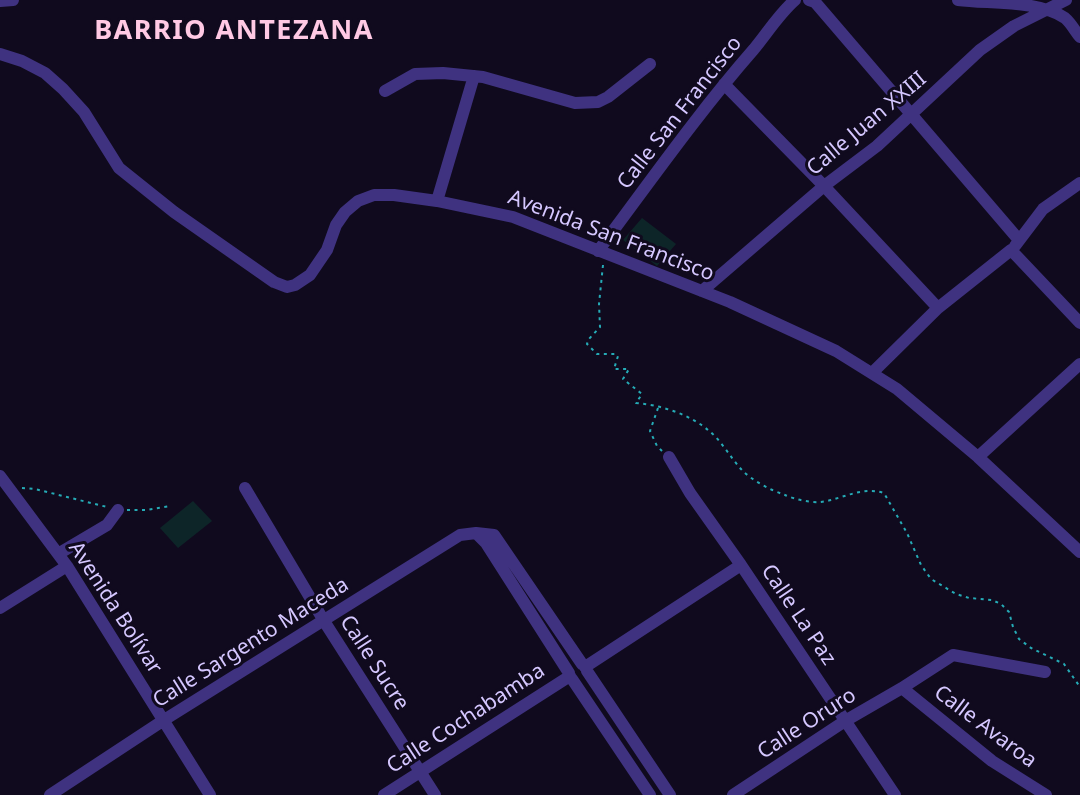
<!DOCTYPE html>
<html>
<head>
<meta charset="utf-8">
<style>
  body { margin:0 }
  canvas { display:block; background:#100a1e }
</style>
</head>
<body>
<canvas width="1080" height="795"></canvas>
<script>
const g = document.querySelector('canvas').getContext('2d');
g.lineJoin = 'round';
function fill(path, color) { g.fillStyle = color; g.fill(path, 'evenodd'); }
function trace(path, color, width, dash) { g.strokeStyle = color; g.lineWidth = width; g.lineCap = dash ? 'butt' : 'round'; g.setLineDash(dash || []); g.stroke(path); }
function write(font, color, halo, rows, align = 'center') {
  g.font = font + ' "Noto Sans",sans-serif'; g.lineWidth = 6; g.setLineDash([]); g.textBaseline = 'middle'; g.strokeStyle = halo; g.fillStyle = color; for (const [text, x, y, turn = 0] of rows) {
    g.save(); g.translate(x, y); g.rotate((+turn || 0) * Math.PI / 180); g.textAlign = isNaN(turn) ? turn : align; if (halo) g.strokeText(text, 0, 0); g.fillText(text, 0, 0); g.restore();
  }
}
fill(new Path2D(`
  M 642,218 L 676,244 L 657,266 L 623,240 Z
  M 193,501 L 212,521 L 178,548 L 160,528 Z`), '#0d2528');
trace(new Path2D(`
  M 603,265 L 599,304 L 600,327 L 588,340 L 587,344 L 597,354 L 615,354 L 618,356 L 614,369 L 629,369 L 623,379 L 642,394 L 636,403 C 660,405 689,414 708,430 C 721,440 730,457 741,469 C 751,480 770,490 785,495 C 794,499 810,503 821,502 C 843,499 861,486 884,493 L 907,533 L 921,565 L 931,579 L 956,594 L 969,598 L 992,600 L 1001,604 L 1009,612 L 1013,627 L 1019,639 L 1031,648 L 1064,664 L 1080,687
  M 658,408 L 650,431 L 657,446 L 662,451
  M 22,488 L 35,489 L 107,507
  M 127,510 L 146,510 L 171,506`), '#25abb6', 2, [3, 4.5]);
trace(new Path2D(`
  M 809,0 L 815,2 L 1019,240
  M 958,0 C 990,4 1038,0 1065,18 C 1071,23 1075,31 1080,37
  M 0,1 L 13,0
  M 0,54 L 22,61 L 45,73 L 63,89 L 84,112 L 119,168 L 174,212 L 274,282 L 287,287 L 295,285 L 310,275 L 327,250 L 336,225 L 345,212 L 358,201 L 374,195 L 394,195 L 437,201 L 513,217 L 730,302 L 836,351 L 897,389 L 978,457 L 1080,552
  M 724,84 L 824,186 L 938,308
  M 385,91 L 415,74 L 443,73 L 483,77 L 575,103 L 598,102 L 608,97 L 650,64
  M 437,201 L 474,76
  M 1015,246 L 1043,209 L 1080,183
  M 598,251 C 649,183 698,113 754,49 C 768,32 779,14 795,0
  M 702,291 L 824,186 L 877,146 L 980,50 L 1014,26 L 1066,0
  M 872,373 L 938,308 L 1011,250 L 1080,323
  M 669,457 L 690,493 L 741,565 L 895,795
  M 978,457 L 1080,364
  M 0,476 L 67,566 L 210,795
  M 245,488 L 324,621 L 435,795
  M 476,533 L 486,543 L 569,673
  M 58,554 L 107,525 L 118,510
  M 0,608 L 67,566
  M 585,667 L 741,565
  M 587,671 L 670,795
  M 572,679 L 650,795
  M 902,688 L 992,761 L 1046,795
  M 50,795 L 164,720 L 460,535 L 476,533 L 494,535 L 582,664
  M 384,795 L 570,676
  M 733,795 L 845,721 L 902,688 L 953,655 L 1045,672`), '#3f3280', 12);
write('21px', '#d5c7ff', '#100a1e', [
  ["Calle San Francisco",680,113,-52],
  ["Calle Juan XXIII",867,124,-40],
  ["Avenida San Francisco",611,236,21],
  ["Avenida Bolívar",115,608,57],
  ["Calle La Paz",798,615,56],
  ["Calle Sargento Maceda",251,643,-32],
  ["Calle Sucre",374,663,57],
  ["Calle Cochabamba",466,719,-33],
  ["Calle Oruro",807,724,-33],
  ["Calle Avaroa",985,727,37]
]);
g.letterSpacing = '1.5px';
write('bold 27px', '#ffc9e4', '#100a1e', [
  ["BARRIO ANTEZANA",234,31]
]);
g.letterSpacing = '0px';
</script>
</body>
</html>
